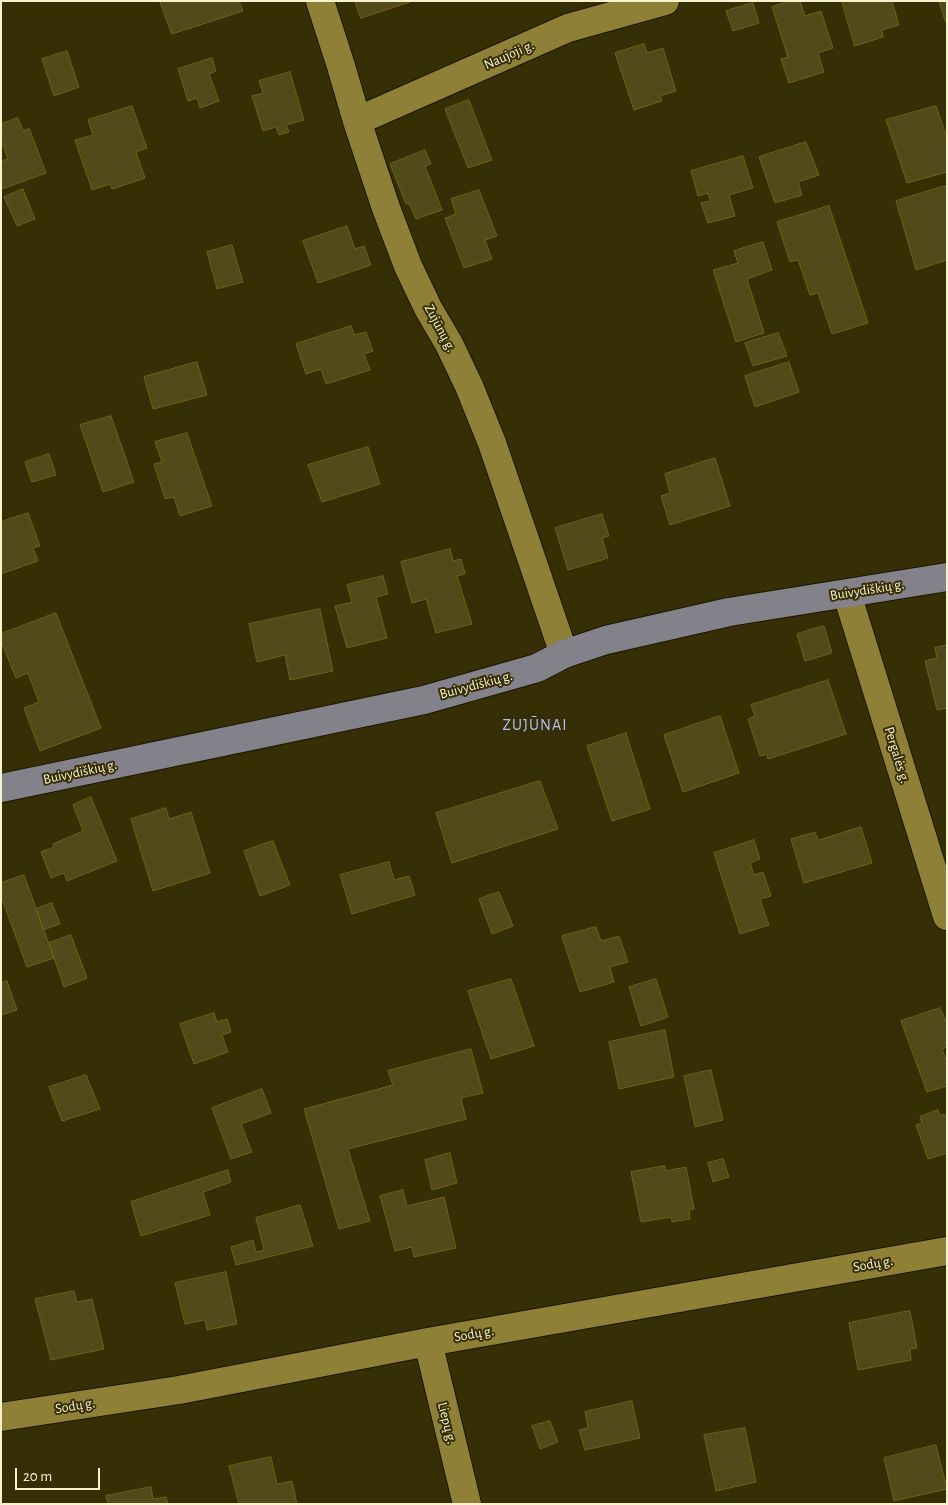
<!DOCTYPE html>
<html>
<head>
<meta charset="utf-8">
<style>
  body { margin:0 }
  #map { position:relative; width:948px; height:1505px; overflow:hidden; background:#362f06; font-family:"Alegreya Sans",sans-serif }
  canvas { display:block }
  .frame { position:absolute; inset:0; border:2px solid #f9f2ce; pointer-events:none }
  .scale { position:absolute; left:15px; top:1468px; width:85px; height:22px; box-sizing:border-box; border:2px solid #f9f2ce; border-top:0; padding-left:6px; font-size:15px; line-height:18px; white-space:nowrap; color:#f9f2ce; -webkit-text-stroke:4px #362f06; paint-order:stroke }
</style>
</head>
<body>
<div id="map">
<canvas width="948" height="1505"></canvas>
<div class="frame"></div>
<div class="scale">20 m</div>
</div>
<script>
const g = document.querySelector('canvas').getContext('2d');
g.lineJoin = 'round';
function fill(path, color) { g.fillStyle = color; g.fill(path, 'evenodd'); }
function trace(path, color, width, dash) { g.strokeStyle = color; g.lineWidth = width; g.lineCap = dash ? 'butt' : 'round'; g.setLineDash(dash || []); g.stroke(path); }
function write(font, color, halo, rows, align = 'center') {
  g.font = font + ' "Alegreya Sans",sans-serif'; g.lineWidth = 4; g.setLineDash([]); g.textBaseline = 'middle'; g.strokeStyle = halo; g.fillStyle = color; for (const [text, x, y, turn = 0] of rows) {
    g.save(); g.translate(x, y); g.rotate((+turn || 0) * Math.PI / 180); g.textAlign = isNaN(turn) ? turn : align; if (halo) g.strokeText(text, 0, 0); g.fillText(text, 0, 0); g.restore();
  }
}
const building = new Path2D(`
  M 160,1 L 239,1 L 243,11 L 172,34 Z
  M 355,1 L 410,1 L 410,2 L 361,18 Z
  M 790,1 L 800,1 L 805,16 L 821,11 L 833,48 L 818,53 L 824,72 L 789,83 L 781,59 L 788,57 L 772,7 Z
  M 842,1 L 892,1 L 899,25 L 882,30 L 883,37 L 855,46 Z
  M 939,1 L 947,1 L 947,22 L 946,22 Z
  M 753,3 L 759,23 L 733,31 L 726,11 Z
  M 644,44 L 647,53 L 663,48 L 676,91 L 660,96 L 662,101 L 634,110 L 615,53 Z
  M 67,51 L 79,87 L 54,96 L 42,59 Z
  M 212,58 L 216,71 L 209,74 L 219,101 L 200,108 L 197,98 L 188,101 L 178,69 Z
  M 290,72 L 304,120 L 286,125 L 289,132 L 279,135 L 276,127 L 263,131 L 252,96 L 263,93 L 259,81 Z
  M 469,100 L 492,160 L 468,168 L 445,109 Z
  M 132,106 L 147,148 L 136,152 L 145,178 L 112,189 L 110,184 L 92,190 L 75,140 L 93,135 L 88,120 Z
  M 936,106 L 947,138 L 947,172 L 907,183 L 886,120 Z
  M 18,118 L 23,131 L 29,128 L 46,173 L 2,189 L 1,161 L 8,159 L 1,140 L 1,124 Z
  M 806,142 L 819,175 L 798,182 L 802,195 L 775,203 L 759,157 Z
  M 425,150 L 431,164 L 425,166 L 442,210 L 416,219 L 409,203 L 406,204 L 390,164 Z
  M 743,156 L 753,188 L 729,195 L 735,216 L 708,223 L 701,203 L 710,201 L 708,193 L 698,196 L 691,171 Z
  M 945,186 L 947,191 L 947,260 L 916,270 L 896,201 Z
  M 23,189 L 35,219 L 17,226 L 4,197 Z
  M 479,190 L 497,236 L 485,240 L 492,259 L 464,268 L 445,218 L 456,214 L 451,199 Z
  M 829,206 L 868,323 L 832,334 L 818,293 L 810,295 L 798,260 L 790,262 L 777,222 Z
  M 347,226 L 355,249 L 364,246 L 371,265 L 318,283 L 303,241 Z
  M 763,242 L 772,270 L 747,279 L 764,333 L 736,342 L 713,270 L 738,263 L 734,251 Z
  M 232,245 L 243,282 L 217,289 L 207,252 Z
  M 351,326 L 354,335 L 366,332 L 373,351 L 364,354 L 370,370 L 326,384 L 321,369 L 306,374 L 296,344 Z
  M 778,333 L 787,356 L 753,366 L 745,343 Z
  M 197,362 L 207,395 L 153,409 L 144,377 Z
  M 789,362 L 799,392 L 755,407 L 745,376 Z
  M 111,416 L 134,482 L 103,492 L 80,425 Z
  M 187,433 L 212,506 L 180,516 L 174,497 L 165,499 L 154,464 L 162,462 L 155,442 Z
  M 368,447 L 380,484 L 322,502 L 308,465 Z
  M 49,454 L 56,475 L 32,482 L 25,462 Z
  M 715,458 L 730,506 L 670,525 L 661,496 L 670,493 L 665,474 Z
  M 28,513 L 40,546 L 33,548 L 38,561 L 1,574 L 1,522 Z
  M 602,514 L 609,536 L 602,538 L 608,558 L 568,570 L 555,528 Z
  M 450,549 L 453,561 L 461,559 L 465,574 L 457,576 L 472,624 L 436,633 L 426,599 L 412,603 L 401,562 Z
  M 383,576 L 388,594 L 376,597 L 387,638 L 347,648 L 335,606 L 352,602 L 347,585 Z
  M 320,609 L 333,671 L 290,680 L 285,655 L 257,662 L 249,624 Z
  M 56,613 L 101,728 L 40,751 L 24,708 L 39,702 L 28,673 L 16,678 L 1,641 L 1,634 Z
  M 824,626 L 832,653 L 805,661 L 797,634 Z
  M 947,645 L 947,708 L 937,710 L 925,661 L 937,658 L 935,648 Z
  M 828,680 L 846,734 L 768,759 L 767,754 L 760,756 L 748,719 L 755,716 L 751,705 Z
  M 720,716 L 739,773 L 683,792 L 664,735 Z
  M 626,733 L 650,809 L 612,821 L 587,746 Z
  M 540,781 L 558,829 L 452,863 L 436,813 Z
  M 91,797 L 117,861 L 67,881 L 64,873 L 51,878 L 41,852 L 54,847 L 53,844 L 83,831 L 73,805 Z
  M 166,808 L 169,819 L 191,812 L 210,873 L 153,891 L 131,819 Z
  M 861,827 L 872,863 L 804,883 L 791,839 L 815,832 L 818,840 Z
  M 754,840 L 760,859 L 750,863 L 754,875 L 763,872 L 771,896 L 760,899 L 769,925 L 740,934 L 714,853 Z
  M 273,841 L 290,885 L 260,896 L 244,851 Z
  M 389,862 L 394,880 L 409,876 L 415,895 L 352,914 L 340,875 Z
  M 24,875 L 54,958 L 27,967 L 1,896 L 1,883 Z
  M 499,892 L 513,926 L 492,934 L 479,899 Z
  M 52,903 L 60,924 L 43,930 L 36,909 Z
  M 596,927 L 601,941 L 619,936 L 628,962 L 610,967 L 614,982 L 580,992 L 562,936 Z
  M 71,935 L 87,978 L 64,987 L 49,943 Z
  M 511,979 L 534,1046 L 491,1059 L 468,991 Z
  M 656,979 L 668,1017 L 641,1026 L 629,987 Z
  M 7,981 L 17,1010 L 1,1015 L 1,983 Z
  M 940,1008 L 947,1023 L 947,1047 L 942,1049 L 947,1062 L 947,1086 L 927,1092 L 901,1021 Z
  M 214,1013 L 217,1022 L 227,1019 L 231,1032 L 222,1035 L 228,1052 L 194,1064 L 180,1024 Z
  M 665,1030 L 674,1077 L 619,1089 L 609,1042 Z
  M 471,1049 L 483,1093 L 461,1098 L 466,1119 L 348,1149 L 370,1221 L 339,1229 L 304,1109 L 393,1085 L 388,1071 Z
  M 711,1070 L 723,1120 L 695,1127 L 684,1076 Z
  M 86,1075 L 100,1109 L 62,1121 L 49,1087 Z
  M 262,1089 L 271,1113 L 241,1124 L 252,1152 L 231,1159 L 212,1108 Z
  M 938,1110 L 940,1116 L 944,1114 L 947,1120 L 947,1153 L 928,1159 L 916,1125 L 922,1123 L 920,1117 Z
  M 450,1153 L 457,1183 L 432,1190 L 425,1160 Z
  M 723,1159 L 729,1177 L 713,1182 L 708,1163 Z
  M 665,1166 L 665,1171 L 686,1167 L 694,1209 L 689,1210 L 690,1219 L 672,1222 L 671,1217 L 641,1222 L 631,1172 Z
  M 228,1170 L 231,1182 L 203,1192 L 210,1215 L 141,1236 L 131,1202 Z
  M 403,1190 L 407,1206 L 444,1197 L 456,1248 L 414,1257 L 412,1247 L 395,1251 L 380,1196 Z
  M 300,1205 L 313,1246 L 236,1265 L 231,1247 L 253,1240 L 256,1252 L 264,1250 L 256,1218 Z
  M 226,1272 L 237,1324 L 207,1330 L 205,1320 L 185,1324 L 175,1283 Z
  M 74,1291 L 77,1302 L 92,1299 L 104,1349 L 51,1360 L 35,1299 Z
  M 910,1311 L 917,1348 L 910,1349 L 911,1360 L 858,1370 L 849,1323 Z
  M 632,1401 L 640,1438 L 585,1450 L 579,1430 L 588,1428 L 585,1412 Z
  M 550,1421 L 558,1442 L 540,1449 L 532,1426 Z
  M 745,1428 L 756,1482 L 716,1491 L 704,1435 Z
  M 936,1445 L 947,1489 L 894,1501 L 884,1458 Z
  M 271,1457 L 277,1484 L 292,1481 L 297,1504 L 239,1504 L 229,1466 Z
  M 151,1487 L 153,1499 L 166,1497 L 168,1504 L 108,1504 L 106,1496 Z`);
fill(building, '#534a1c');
trace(building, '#6f6110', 1);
const minor = new Path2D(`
  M 320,1 L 341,66 L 357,121 L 386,208 L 408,266 L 428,308 L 449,344 L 469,386 L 492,443 L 564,654
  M 357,121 L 568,28 L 665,1
  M 847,594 L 947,916
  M 428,1342 L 467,1504
  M 1,1417 L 179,1390 L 428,1342 L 947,1251`);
const major = new Path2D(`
  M 1,788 L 424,700 L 537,668 L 564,654 L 606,640 L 729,612 L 947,577`);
trace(minor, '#1b1702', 30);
trace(major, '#1b1702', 30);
trace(minor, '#8e8036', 28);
trace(major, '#83818a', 28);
write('14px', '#f9f2ce', '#362f06', [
  ["Naujoji g.",509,55,-24],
  ["Zujūnų g.",440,328,62],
  ["Buivydiškių g.",867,590,-9],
  ["Buivydiškių g.",476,685,-15],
  ["Pergalės g.",897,755,73],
  ["Buivydiškių g.",80,772,-12],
  ["Sodų g.",873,1264,-10],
  ["Sodų g.",474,1334,-10],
  ["Sodų g.",75,1406,-9],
  ["Liepų g.",447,1423,76]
]);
g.letterSpacing = '1px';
write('16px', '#b7bff7', '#362f06', [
  ["ZUJŪNAI",535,725]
]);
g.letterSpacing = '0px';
</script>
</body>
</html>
